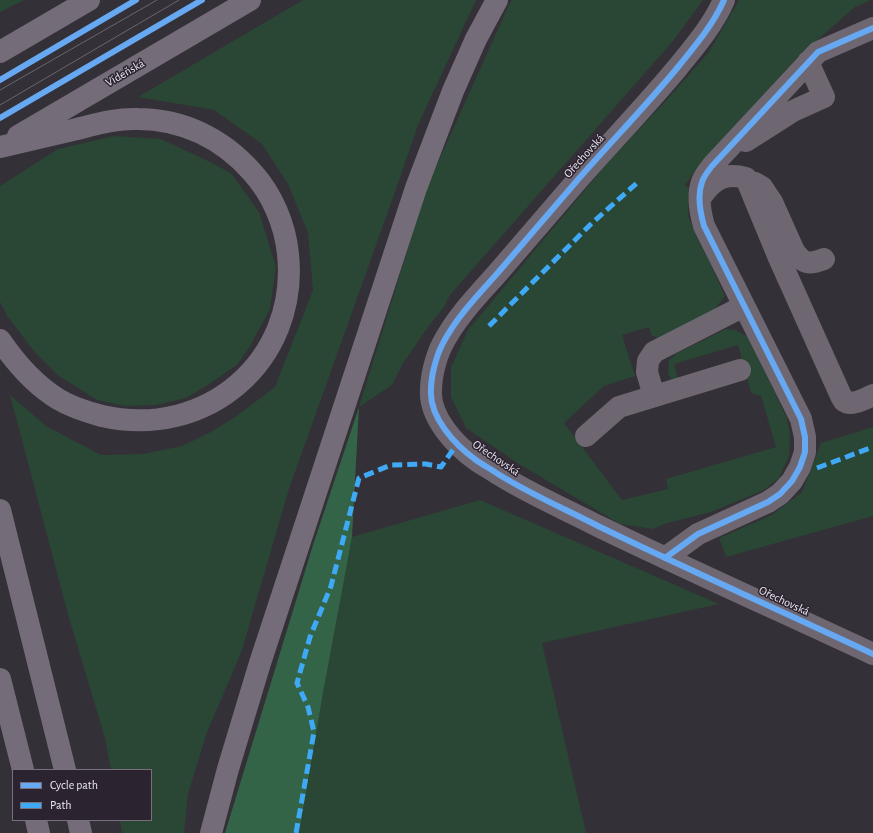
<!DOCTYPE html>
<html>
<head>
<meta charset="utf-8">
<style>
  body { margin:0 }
  #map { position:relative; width:873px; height:833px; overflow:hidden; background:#343037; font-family:"Alegreya Sans",sans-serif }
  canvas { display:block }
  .legend { position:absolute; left:12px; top:769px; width:140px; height:52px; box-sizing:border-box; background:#2b2330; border:1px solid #78717d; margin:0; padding:5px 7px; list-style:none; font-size:12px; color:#ece7f0 }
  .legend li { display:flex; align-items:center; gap:8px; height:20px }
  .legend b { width:20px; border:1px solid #78717d }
</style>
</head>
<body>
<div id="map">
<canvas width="873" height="833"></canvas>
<ul class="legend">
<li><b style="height:5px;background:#66a8f1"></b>Cycle path</li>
<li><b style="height:5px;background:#3fa9f5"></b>Path</li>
</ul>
</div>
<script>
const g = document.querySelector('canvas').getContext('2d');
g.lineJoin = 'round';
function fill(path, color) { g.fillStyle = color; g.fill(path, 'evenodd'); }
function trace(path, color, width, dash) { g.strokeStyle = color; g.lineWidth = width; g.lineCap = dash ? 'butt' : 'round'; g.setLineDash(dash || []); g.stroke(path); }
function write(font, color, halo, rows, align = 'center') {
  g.font = font + ' "Alegreya Sans",sans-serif'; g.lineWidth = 3; g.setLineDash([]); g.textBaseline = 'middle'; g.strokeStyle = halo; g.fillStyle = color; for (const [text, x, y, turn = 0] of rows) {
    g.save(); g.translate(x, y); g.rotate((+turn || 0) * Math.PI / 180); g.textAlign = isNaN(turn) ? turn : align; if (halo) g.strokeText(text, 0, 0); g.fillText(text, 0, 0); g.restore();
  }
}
fill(new Path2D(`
  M 0,0 L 24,0 L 0,12 Z
  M 303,0 L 476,0 L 418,125 L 395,192 L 289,489 L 241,653 L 207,732 L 188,794 L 184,833 L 122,833 L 120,820 L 151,820 L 151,770 L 111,770 L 105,738 L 69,618 L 10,395 L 46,426 L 101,455 L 143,454 L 182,446 L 211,432 L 235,417 L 275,387 L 313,290 L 308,233 L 288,184 L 262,144 L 214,110 L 138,97 Z
  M 512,0 L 703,0 L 673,41 L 450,295 L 444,307 L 428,327 L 402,365 L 392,385 L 359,407 L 427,187 L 508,7 Z
  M 739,0 L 871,0 L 855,7 L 796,59 L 701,162 L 685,185 L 689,188 L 688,215 L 697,238 L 709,261 L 725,296 L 714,310 L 658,338 L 651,335 L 649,327 L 622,335 L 635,376 L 604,386 L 564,423 L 622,500 L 668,489 L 666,479 L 776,447 L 761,396 L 751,393 L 738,345 L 674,364 L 678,380 L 672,380 L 668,373 L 669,361 L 677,353 L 726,329 L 736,330 L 748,337 L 787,418 L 790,435 L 789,456 L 779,478 L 764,490 L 711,512 L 664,524 L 653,529 L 620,524 L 519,464 L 466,428 L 451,397 L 451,367 L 468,330 L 609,161 L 663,104 L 709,52 Z
  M 114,136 L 161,139 L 208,161 L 231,173 L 259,212 L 276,267 L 270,309 L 250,346 L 238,364 L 208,385 L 186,398 L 156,405 L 125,406 L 97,400 L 59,376 L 33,350 L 8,317 L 0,302 L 0,186 L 58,149 Z
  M 873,427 L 873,516 L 726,557 L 719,538 L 772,515 L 802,492 L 821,443 Z
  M 480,500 L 719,604 L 542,643 L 586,833 L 299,833 L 323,693 L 352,537 Z`), '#2a4634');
fill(new Path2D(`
  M 359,407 L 352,537 L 323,693 L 299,833 L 225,833 L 313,545 Z`), '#346447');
trace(new Path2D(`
  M 724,0 C 713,25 695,46 678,67 C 645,107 609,144 575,183 C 548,214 522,245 495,276 C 476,297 455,319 442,345 C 436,357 431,376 431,390 C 429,417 455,445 476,460 C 483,465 491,469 498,474 C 530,494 565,509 598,526 C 689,570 781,611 873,654
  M 746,141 L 793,111 L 824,97 L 808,62
  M 755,183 L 762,187 L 772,202 L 794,251 C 803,264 809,265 824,259
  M 701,197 C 713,180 724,172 746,178 L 779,258 L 841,396 C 841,396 844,401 844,401 C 851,407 866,398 873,395
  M 654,396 L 647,372 L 648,361 L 654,352 L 744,306
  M 586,436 L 619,407 L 740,370
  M 665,558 L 698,534 L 768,502 L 780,494 L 792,481 L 800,467 L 805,452 L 805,437 L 801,419 L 704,226 C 700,212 697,196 702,182 C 704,176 708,171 712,166 L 818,52 L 873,28`), '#6e6772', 22);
trace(new Path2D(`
  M 0,52 L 89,0
  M 18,136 L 250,0
  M 0,147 C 26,141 51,135 77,129 C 97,124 118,118 138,119 C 183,119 223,139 252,172 C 272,194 285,224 288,254 C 299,361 206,440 102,416 C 87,412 71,407 58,399 C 35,385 15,362 0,340
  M 0,510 L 65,770
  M 0,679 L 23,770
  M 36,820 L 39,833
  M 78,820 L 81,833
  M 211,833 L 228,769 L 260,663 L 416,188 L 453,91 L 476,39 L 497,0`), '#746c78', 22);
trace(new Path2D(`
  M 0,90 L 157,0
  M 0,105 L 179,0`), '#6a666d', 1);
trace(new Path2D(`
  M 489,326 L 591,224 L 638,182
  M 817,468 L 873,447
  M 296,833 L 314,732 L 308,707 L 297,683 L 310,637 L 331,586 L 359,478 L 391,465 L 426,464 L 441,467 L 457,444`), '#3fa9f5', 5, [10, 5]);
trace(new Path2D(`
  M 724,0 C 713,25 695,46 678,67 C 645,107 609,144 575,183 C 548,214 522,245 495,276 C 476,297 455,319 442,345 C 436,357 431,376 431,390 C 429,417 455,445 476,460 C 483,465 491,469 498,474 C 530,494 565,509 598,526 C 689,570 781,611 873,654
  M 0,80 L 136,0
  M 0,118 L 202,0
  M 665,558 L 698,534 L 768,502 L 780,494 L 792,481 L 800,467 L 805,452 L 805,437 L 801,419 L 704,226 C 700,212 697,196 702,182 C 704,176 708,171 712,166 L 818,52 L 873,28`), '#66a8f1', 6);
write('12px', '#ece7f0', '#2b2330', [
  ["Vídeňská",125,73,-30],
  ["Ořechovská",584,156,-48],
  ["Ořechovská",496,458,34],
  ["Ořechovská",784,601,25]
]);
</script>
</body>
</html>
